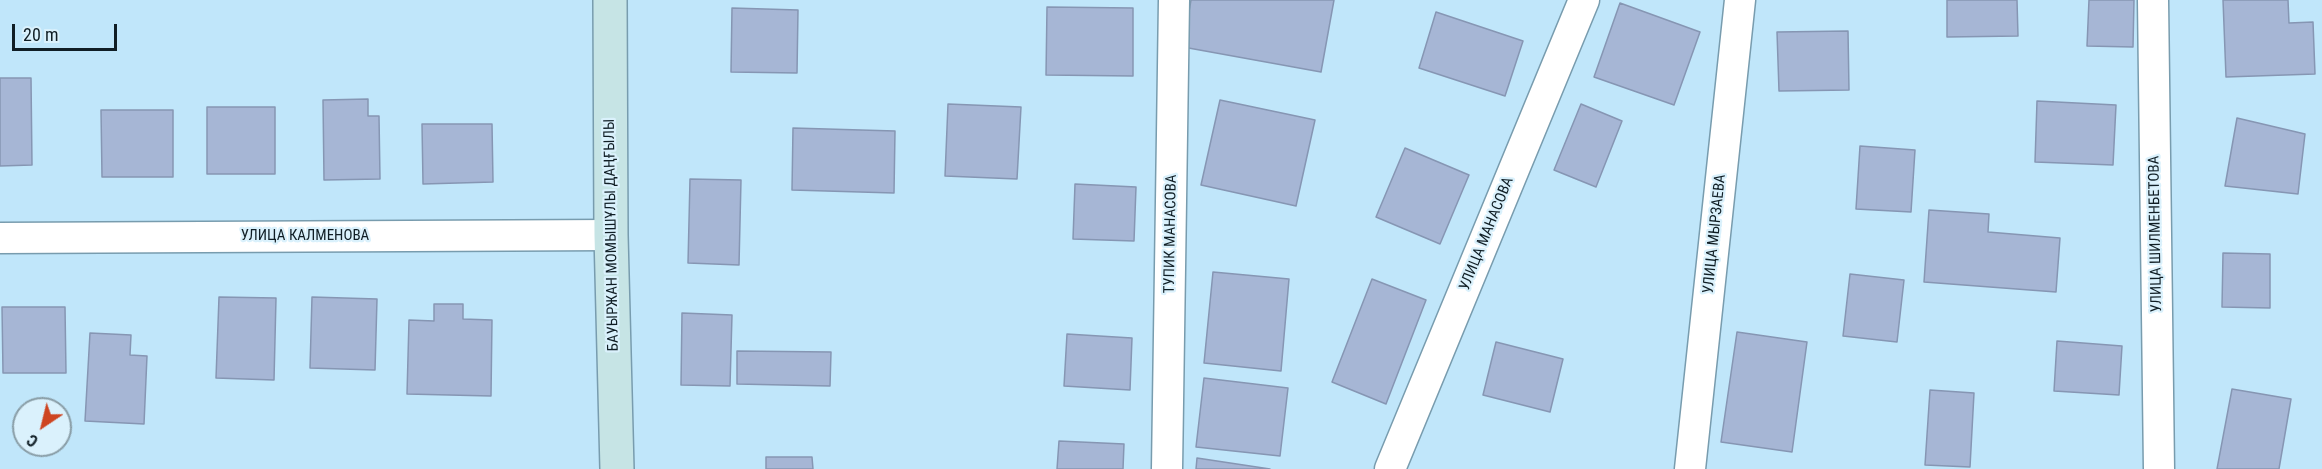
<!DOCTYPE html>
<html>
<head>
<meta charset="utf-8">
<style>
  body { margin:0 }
  #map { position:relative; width:2322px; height:469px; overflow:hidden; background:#c0e6fa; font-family:"Roboto Condensed",sans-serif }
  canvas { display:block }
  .north { position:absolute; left:12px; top:397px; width:60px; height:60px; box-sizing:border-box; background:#daf1fc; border:2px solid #899da6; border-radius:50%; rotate:215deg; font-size:16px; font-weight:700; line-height:24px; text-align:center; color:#101e25 }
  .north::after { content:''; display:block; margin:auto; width:21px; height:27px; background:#ce4521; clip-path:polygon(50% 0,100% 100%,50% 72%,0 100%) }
  .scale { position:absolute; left:12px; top:24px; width:105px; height:27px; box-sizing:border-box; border:3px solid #101e25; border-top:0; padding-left:8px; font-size:18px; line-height:21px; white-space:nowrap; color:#101e25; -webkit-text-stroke:4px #daf1fc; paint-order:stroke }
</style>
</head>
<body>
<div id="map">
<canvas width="2322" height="469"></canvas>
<div class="north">С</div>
<div class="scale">20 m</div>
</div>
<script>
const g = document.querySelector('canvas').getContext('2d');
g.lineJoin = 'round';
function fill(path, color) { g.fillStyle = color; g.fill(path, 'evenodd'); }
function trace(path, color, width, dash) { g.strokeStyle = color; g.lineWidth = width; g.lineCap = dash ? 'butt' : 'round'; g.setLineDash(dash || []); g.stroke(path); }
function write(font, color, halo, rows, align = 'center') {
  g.font = font + ' "Roboto Condensed",sans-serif'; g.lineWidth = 4.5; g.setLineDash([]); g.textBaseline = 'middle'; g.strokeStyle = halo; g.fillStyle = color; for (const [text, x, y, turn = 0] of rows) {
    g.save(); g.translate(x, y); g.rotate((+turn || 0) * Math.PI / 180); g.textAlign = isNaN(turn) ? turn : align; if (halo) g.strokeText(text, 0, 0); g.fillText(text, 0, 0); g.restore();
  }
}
const building = new Path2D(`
  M 1191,0 L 1334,0 L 1321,72 L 1183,47 Z
  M 1947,0 L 2017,0 L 2018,36 L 1947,37 Z
  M 2089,0 L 2134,0 L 2133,47 L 2087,46 Z
  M 2223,0 L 2288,0 L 2289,23 L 2313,22 L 2315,74 L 2226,77 Z
  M 1620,3 L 1700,32 L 1674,105 L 1594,77 Z
  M 1047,7 L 1133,8 L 1133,76 L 1046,75 Z
  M 732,8 L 798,10 L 797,73 L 731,72 Z
  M 1436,12 L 1523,41 L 1505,96 L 1419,68 Z
  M 1848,31 L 1849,90 L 1779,91 L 1777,32 Z
  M 0,78 L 31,78 L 32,165 L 0,166 Z
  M 368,99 L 368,116 L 379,116 L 380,179 L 324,180 L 323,100 Z
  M 1220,100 L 1315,120 L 1296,206 L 1201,185 Z
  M 2037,101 L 2116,105 L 2113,165 L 2035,162 Z
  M 948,104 L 1021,107 L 1017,179 L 945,176 Z
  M 1581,104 L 1622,121 L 1596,187 L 1554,170 Z
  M 207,107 L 275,107 L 275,174 L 207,174 Z
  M 101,110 L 173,110 L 173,177 L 102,177 Z
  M 2237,118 L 2305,134 L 2298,194 L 2225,186 Z
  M 422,124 L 492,124 L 493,182 L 423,184 Z
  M 793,128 L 895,131 L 894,193 L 792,190 Z
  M 1860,146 L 1915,150 L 1911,212 L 1856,209 Z
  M 1405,148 L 1469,175 L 1440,244 L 1376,217 Z
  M 690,179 L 741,180 L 739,265 L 688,263 Z
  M 1075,184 L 1136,187 L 1134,241 L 1073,239 Z
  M 1929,210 L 1989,214 L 1988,232 L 2060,238 L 2056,292 L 1924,282 Z
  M 2223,253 L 2270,254 L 2270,308 L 2222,307 Z
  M 1213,272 L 1289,279 L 1281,371 L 1204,363 Z
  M 1850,274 L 1904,280 L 1897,342 L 1843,336 Z
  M 1372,279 L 1426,300 L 1386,404 L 1332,382 Z
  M 219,297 L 276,298 L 274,380 L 216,378 Z
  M 312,297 L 377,299 L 375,370 L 310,368 Z
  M 434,304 L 463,304 L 463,319 L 492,320 L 491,396 L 407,394 L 409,320 L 434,321 Z
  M 2,307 L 65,307 L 66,373 L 3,373 Z
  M 682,313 L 732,315 L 730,386 L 681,385 Z
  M 1737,332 L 1807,342 L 1792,452 L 1721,442 Z
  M 90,333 L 131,335 L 130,355 L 147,356 L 144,424 L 85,421 Z
  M 1067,334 L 1132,338 L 1130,390 L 1064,386 Z
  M 2057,341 L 2122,346 L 2119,395 L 2054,391 Z
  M 1496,342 L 1563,359 L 1550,412 L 1483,395 Z
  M 737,351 L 831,352 L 830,386 L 737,384 Z
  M 1204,378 L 1288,388 L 1280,456 L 1196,447 Z
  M 2232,389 L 2291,399 L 2279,469 L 2217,469 Z
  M 1930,390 L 1974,393 L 1970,467 L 1925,465 Z
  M 1059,441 L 1124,444 L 1123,469 L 1057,469 Z
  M 766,457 L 812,457 L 813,469 L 766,469 Z
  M 1197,458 L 1270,469 L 1196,469 Z`);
fill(building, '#a6b6d5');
trace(building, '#8696b3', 1.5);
const street = new Path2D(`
  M 2153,0 L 2159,469
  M 0,238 L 611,235
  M 1167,469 L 1174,0
  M 1390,469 L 1584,0
  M 1690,469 L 1740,0`);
const secondary = new Path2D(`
  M 610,0 L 611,235 L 617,469`);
trace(street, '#789cae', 33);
trace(secondary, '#789cae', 36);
trace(street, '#fff', 30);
trace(secondary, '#c6e4e5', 33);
write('15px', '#101e25', '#daf1fc', [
  ["ТУПИК МАНАСОВА",1171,234,-89],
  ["УЛИЦА МАНАСОВА",1487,234,-68],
  ["УЛИЦА МЫРЗАЕВА",1715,234,-84],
  ["УЛИЦА ШИЛМЕНБЕТОВА",2156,234,-91],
  ["БАУЫРЖАН МОМЫШҰЛЫ ДАҢҒЫЛЫ",612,235,-91],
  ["УЛИЦА КАЛМЕНОВА",305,236]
]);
</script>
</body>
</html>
